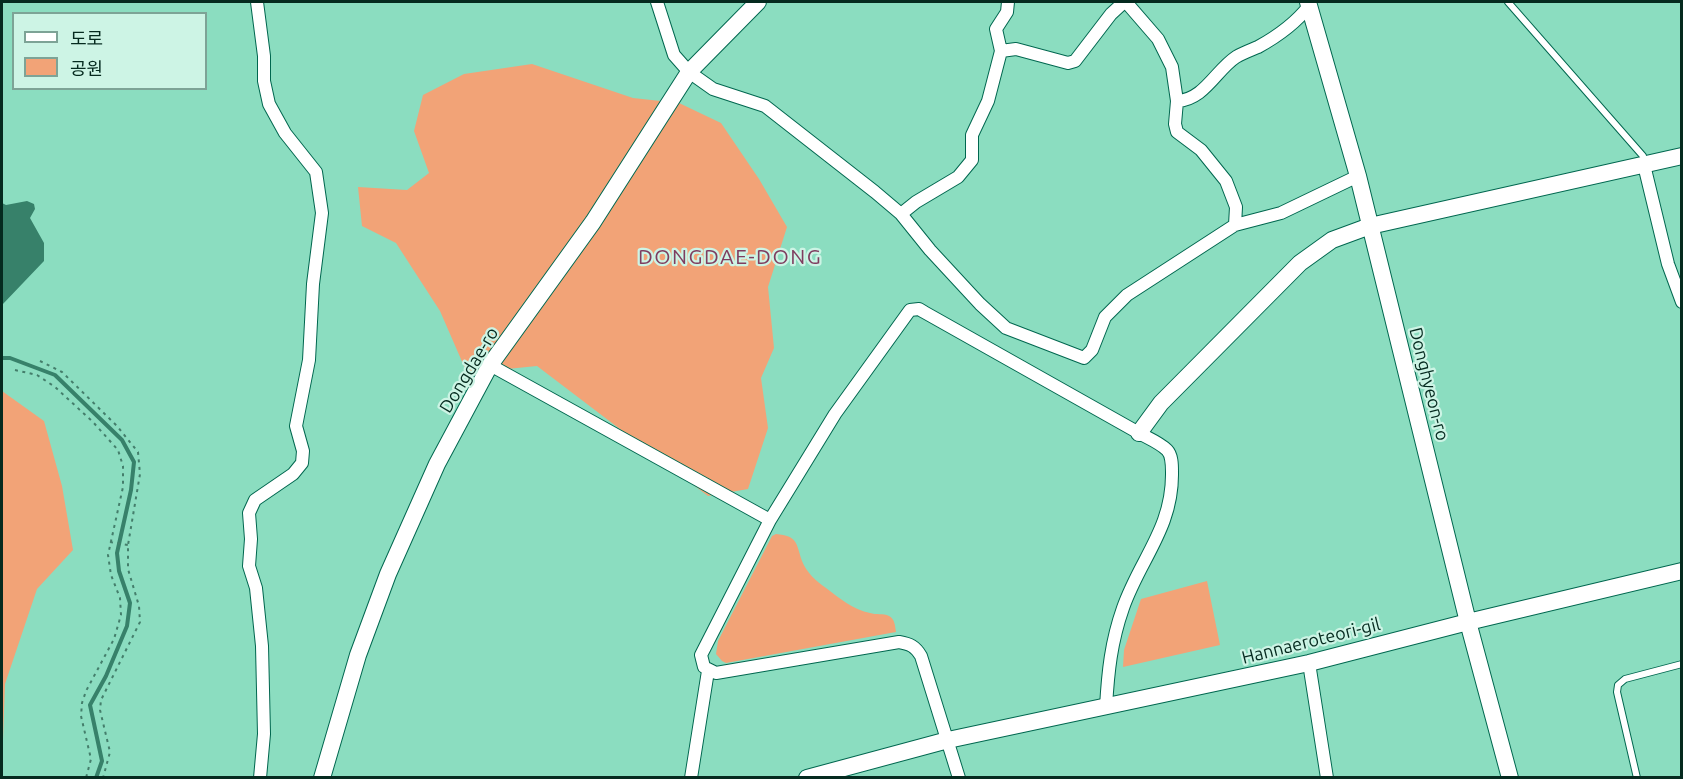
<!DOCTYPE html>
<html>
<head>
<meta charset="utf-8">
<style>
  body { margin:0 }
  #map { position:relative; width:1683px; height:779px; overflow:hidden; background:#8bddc0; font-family:Ubuntu,"Noto Sans KR",sans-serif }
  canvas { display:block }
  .frame { position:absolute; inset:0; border:3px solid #052a1f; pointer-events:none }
  .legend { position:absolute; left:12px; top:12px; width:195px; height:78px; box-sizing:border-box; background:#cdf4e5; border:2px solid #7da396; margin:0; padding:8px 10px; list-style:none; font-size:18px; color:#052a1f }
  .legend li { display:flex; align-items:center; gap:12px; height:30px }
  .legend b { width:30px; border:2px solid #7da396 }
</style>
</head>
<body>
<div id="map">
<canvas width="1683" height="779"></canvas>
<div class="frame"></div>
<ul class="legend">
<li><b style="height:8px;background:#fff"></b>도로</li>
<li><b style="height:16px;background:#f2a377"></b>공원</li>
</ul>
</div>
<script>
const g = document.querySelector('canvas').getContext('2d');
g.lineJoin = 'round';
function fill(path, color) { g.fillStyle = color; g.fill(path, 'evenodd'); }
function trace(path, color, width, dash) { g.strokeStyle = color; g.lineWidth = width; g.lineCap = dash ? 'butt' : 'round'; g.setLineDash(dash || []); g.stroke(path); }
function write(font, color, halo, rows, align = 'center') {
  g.font = font + ' Ubuntu,sans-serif'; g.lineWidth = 4.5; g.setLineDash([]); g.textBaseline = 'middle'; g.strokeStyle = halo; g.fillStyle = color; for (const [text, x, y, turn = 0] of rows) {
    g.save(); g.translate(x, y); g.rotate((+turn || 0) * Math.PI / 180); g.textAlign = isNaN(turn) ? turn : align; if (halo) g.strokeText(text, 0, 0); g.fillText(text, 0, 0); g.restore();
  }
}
fill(new Path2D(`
  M 532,64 L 633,98 L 679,103 L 721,123 L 759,179 L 787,227 L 768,287 L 774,348 L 761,378 L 768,428 L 748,489 L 708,496 L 537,366 L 467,373 L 440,311 L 396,243 L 362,226 L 358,187 L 407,190 L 429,173 L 414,131 L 423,95 L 464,74 Z
  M 2,391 L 44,421 L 62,486 L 73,550 L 37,589 L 5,684 L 2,767 Z
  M 776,534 C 798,536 796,543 802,561 C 806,572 817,582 826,588 C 839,598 854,610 870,613 C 876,615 883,613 889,616 C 895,619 895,626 896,632 L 726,663 L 722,661 L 716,654 L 718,641 L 772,536 Z
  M 1207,581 L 1220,645 L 1123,667 L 1124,650 L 1141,599 Z`), '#f2a377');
fill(new Path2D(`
  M 27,201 L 34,204 L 35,209 L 30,218 L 44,243 L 44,261 L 2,305 L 2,203 L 6,205 Z`), '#37816a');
trace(new Path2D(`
  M 2,358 L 10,358 L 55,375 L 122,440 L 134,462 L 131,490 L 117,553 L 119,571 L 130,603 L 127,626 L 106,676 L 90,705 L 102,761 L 96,778`), '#37816a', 4);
const lane = new Path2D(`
  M 1508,2 L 1643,156 L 1644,163
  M 1637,778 L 1617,692 L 1618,685 L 1625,679 L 1682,664`);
const street = new Path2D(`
  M 257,2 L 264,56 L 264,81 L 269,104 L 285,133 L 316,172 L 322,213 L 313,284 L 309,360 L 296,426 L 303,451 L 302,463 L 293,474 L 255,500 L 249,513 L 251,539 L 249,566 L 256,588 L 262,646 L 264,734 L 260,778
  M 657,2 L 674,55 L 689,72 L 713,89 L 765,106 L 875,192 L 901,214 L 930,250 L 980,304 L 1006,328 L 1084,358 L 1092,350 L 1105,317 L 1127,295 L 1235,225 L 1281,213 L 1358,176
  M 1126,2 L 1158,39 L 1172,67 L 1177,101 L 1175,124 L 1177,132 L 1201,150 L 1226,181 L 1236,207 L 1235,225
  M 1001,51 L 1016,49 L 1068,63 L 1075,61 L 1111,14 L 1124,2
  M 1177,101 C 1204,100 1216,70 1236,57 C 1243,53 1251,50 1258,47 C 1278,36 1295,24 1309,6
  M 1644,165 L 1668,264 L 1682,302
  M 901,214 L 916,202 L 958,177 L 972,160 L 972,135 L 988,101 L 1001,51 L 996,29 L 1007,12 L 1008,2
  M 490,365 L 770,520
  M 1309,663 L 1327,778
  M 691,778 L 708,671
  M 959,778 L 921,656 C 915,646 910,644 899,642 L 716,673 L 704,667 L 701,655 L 770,520 L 835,414 L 910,310 L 919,309 L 924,312 L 1139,433 C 1148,438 1160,443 1167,450 C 1172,455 1172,465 1172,472 C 1173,528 1140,559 1123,608 C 1111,642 1108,672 1106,707`);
const secondary = new Path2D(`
  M 1308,2 L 1358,176 L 1468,622 L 1510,778
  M 1139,433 L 1161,403 L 1300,263 L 1332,240 L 1370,226 L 1682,156
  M 322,778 L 358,655 L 388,574 L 437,464 L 490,365 L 593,222 L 689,72 L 758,2
  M 807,778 L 948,740 L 1309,663 L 1468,622 L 1682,571`);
trace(lane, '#00674f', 8);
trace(street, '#00674f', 14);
trace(secondary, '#00674f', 18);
trace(new Path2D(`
  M 40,361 L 62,372 L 117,426 L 138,452 L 140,474 L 128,545 L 128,569 L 139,606 L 140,622 L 101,700 L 100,710 L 110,752 L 103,778
  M 15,370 L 37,375 L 55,387 L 93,422 L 118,450 L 123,466 L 123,487 L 108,555 L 111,575 L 120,598 L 121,615 L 114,639 L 86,691 L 82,703 L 81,716 L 91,759 L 86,778
  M 110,542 L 128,545`), '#447e6b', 2, [3, 4.5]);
trace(lane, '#fff', 6);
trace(street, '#fff', 12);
trace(secondary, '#fff', 16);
write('18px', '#052a1f', '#cdf4e5', [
  ["Dongdae-ro",469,370,-59],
  ["Donghyeon-ro",1429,384,76],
  ["Hannaeroteori-gil",1311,641,-14]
]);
g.letterSpacing = '1.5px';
write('21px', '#7f3d5f', '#cdf4e5', [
  ["DONGDAE-DONG",730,257]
]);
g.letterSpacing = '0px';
</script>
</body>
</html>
